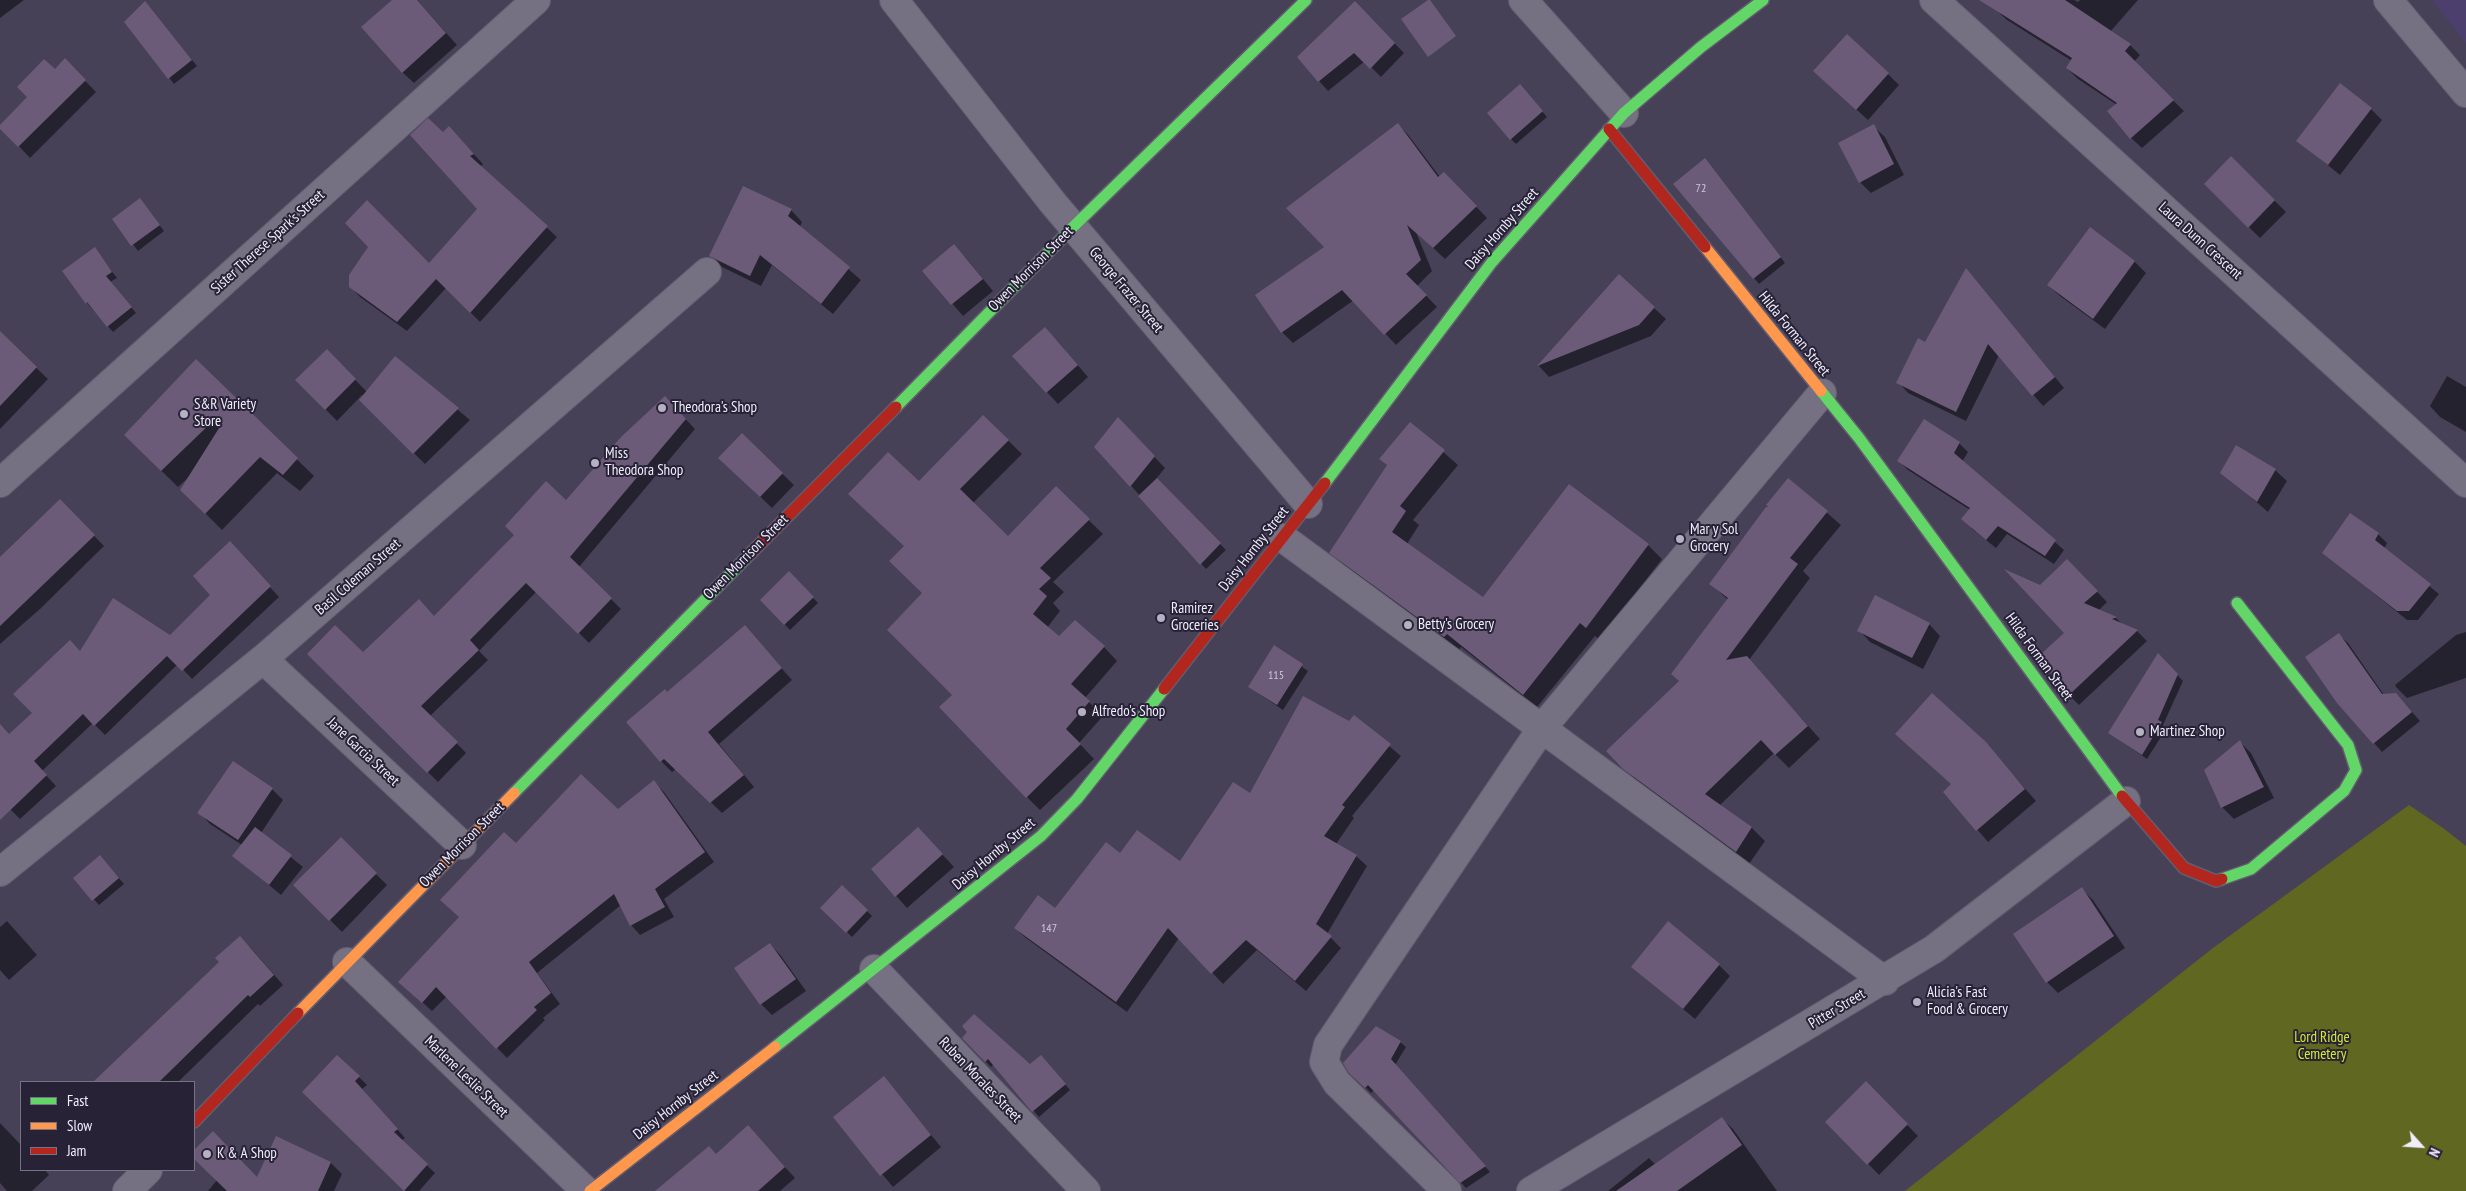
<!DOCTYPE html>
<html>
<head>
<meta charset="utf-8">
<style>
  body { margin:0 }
  #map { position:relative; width:2466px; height:1191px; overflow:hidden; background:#474158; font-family:"PT Sans Narrow",sans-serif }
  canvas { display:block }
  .legend { position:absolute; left:20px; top:1081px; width:175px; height:90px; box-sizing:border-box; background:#272236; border:1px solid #777386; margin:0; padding:6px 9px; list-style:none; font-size:15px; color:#f0edfd }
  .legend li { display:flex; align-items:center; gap:10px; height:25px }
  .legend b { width:25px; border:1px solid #777386 }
  .north { position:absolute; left:2396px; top:1121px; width:50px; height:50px; -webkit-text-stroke:4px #272236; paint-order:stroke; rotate:116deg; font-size:14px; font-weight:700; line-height:20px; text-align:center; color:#f0edfd }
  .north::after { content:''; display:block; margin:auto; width:18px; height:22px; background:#f0edfd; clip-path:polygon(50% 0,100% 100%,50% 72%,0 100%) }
</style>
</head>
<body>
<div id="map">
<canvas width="2466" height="1191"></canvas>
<ul class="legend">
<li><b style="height:6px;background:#63d668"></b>Fast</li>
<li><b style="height:6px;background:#ff974d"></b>Slow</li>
<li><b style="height:6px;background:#b3261e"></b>Jam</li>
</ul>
<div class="north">N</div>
</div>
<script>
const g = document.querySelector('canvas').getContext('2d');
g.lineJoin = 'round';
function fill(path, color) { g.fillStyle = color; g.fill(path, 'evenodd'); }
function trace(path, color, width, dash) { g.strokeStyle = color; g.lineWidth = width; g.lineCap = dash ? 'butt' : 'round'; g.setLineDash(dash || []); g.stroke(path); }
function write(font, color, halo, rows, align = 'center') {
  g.font = font + ' "PT Sans Narrow",sans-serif'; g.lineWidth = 4; g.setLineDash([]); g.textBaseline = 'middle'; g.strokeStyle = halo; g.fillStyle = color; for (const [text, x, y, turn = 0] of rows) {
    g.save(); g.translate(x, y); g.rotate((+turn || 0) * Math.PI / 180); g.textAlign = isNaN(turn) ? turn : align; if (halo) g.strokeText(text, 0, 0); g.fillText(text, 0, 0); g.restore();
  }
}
fill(new Path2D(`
  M 2432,0 L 2466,0 L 2466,43 Z`), '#4c3f6e');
fill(new Path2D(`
  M 2409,805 L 2443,828 L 2466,846 L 2466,1191 L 1905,1191 L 2213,948 Z`), '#606720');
fill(new Path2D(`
  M 0,0 L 24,0 L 0,18 Z
  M 394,0 L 417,0 L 457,45 L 414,83 L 402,72 Z
  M 2003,0 L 2074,0 L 2078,2 L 2080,0 L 2138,0 L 2110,32 L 2130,45 L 2140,55 L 2134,62 L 2184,111 L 2142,148 L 2131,138 L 2117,105 L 2078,79 L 2067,68 L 2072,61 L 2007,20 L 1996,10 Z
  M 1355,3 L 1404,53 L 1381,77 L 1365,61 L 1328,91 L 1319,81 Z
  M 150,8 L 197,66 L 174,84 L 125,22 Z
  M 65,60 L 96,92 L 30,158 L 0,126 Z
  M 1888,74 L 1899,85 L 1868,120 L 1826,82 Z
  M 1525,91 L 1547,117 L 1516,144 L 1511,139 Z
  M 2371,109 L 2382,120 L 2340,175 L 2298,141 Z
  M 1398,124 L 1409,136 L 1440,177 L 1444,173 L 1487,218 L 1445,259 L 1416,232 L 1432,271 L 1417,286 L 1437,307 L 1396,345 L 1354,300 L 1293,343 L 1282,332 L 1326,248 Z
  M 1873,126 L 1885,137 L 1904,175 L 1871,193 L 1860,182 Z
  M 443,134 L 459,138 L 483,164 L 480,167 L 557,237 L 480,322 L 446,288 L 407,331 L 360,297 L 350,286 L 429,264 L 479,209 Z
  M 2231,157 L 2286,212 L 2260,238 L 2205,184 Z
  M 1710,165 L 1785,263 L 1759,284 L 1754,278 Z
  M 140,200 L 164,231 L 138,251 L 114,219 Z
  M 791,210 L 802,222 L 800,227 L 861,280 L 833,314 L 772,265 L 761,286 L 722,267 L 711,256 Z
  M 2090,228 L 2135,262 L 2146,273 L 2105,329 L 2060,296 L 2048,285 Z
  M 94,249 L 117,278 L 110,282 L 136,313 L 113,332 L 87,303 L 64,271 Z
  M 965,257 L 993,291 L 963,316 L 924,271 Z
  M 1967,270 L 2064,388 L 2043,406 L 1999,355 L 1966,421 L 1908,393 L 1898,382 L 1926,343 Z
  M 1619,276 L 1666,319 L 1651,336 L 1549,377 L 1539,366 Z
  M 0,333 L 48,379 L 0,429 Z
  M 1056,340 L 1088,377 L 1058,404 L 1014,356 Z
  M 327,351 L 367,392 L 396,358 L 470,420 L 425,464 L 360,400 L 364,396 L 362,395 L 337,421 L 297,380 Z
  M 196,361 L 314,476 L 300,491 L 277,473 L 222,530 L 182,490 L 189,477 L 178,487 L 125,435 Z
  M 2447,376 L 2466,387 L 2466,432 L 2440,417 L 2430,406 Z
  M 674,407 L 695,429 L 579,567 L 621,609 L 589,643 L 537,591 L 479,651 L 488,660 L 430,716 L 466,753 L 438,782 L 308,654 L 363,654 L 435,617 Z
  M 983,416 L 1022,454 L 973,503 L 1009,538 L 1056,488 L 1103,534 L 1053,582 L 1064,592 L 1053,603 L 1060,611 L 1047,628 L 1059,638 L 1104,647 L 1117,661 L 1085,698 L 1103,716 L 1079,743 L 1094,759 L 1040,810 L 1027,797 L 954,695 L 924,593 L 905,547 L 919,483 Z
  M 1118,419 L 1165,468 L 1156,479 L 1226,550 L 1206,569 L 1096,447 Z
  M 1924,421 L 1959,443 L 1968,452 L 1962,462 L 2064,550 L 2054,564 L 2007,534 L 1996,548 L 1971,528 L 1970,510 L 1908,470 L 1899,461 Z
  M 1410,423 L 1458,465 L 1413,520 L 1419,525 L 1407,544 L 1483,599 L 1569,486 L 1648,545 L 1662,559 L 1600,640 L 1595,636 L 1537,707 L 1461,647 L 1459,650 L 1345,566 L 1331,552 L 1388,466 L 1381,459 Z
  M 742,435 L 794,485 L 772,508 L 731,469 Z
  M 2275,470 L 2287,481 L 2268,512 L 2221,472 Z
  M 1789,480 L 1841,525 L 1803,571 L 1810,578 L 1749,660 L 1820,739 L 1789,768 L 1774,753 L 1719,806 L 1752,828 L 1765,841 L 1749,864 L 1638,782 L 1608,751 L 1680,682 L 1672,674 L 1728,600 L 1711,584 L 1773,510 Z
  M 60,501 L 104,546 L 40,609 L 0,644 L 0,571 Z
  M 2351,515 L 2378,534 L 2387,543 L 2384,549 L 2439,594 L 2418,620 L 2407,620 L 2324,553 Z
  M 239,553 L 279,597 L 192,679 L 178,664 L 105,735 L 93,723 L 42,771 L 56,786 L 20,819 L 0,799 L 0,744 L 33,713 L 80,652 L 170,636 L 212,595 Z
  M 2067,561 L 2107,602 L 2098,611 L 2116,618 L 2124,626 L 2137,631 L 2147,641 L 2079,705 L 2069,695 L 2066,634 L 2041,586 Z
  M 789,573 L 818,603 L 790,630 L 762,600 Z
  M 1929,624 L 1940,636 L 1923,669 L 1870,642 L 1859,630 Z
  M 745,627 L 792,680 L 719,744 L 754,787 L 722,813 L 676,769 L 672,772 L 661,761 L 667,694 Z
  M 2466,632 L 2466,678 L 2407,698 L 2396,687 L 2395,685 L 2456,635 Z
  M 2339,635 L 2348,643 L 2384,695 L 2396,694 L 2420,721 L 2382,752 L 2338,702 Z
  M 1274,647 L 1308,671 L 1283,710 L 1249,687 Z
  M 2158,655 L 2183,681 L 2163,725 L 2166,729 L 2147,759 L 2109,733 Z
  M 1354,717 L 1401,756 L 1352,816 L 1354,818 L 1336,844 L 1356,856 L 1367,866 L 1327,934 L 1341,948 L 1306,991 L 1257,950 L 1223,984 L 1179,938 L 1127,1012 L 1026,938 L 1015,928 L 1055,910 L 1120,855 L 1180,862 L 1250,795 L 1350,722 Z
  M 2240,742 L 2251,753 L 2274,798 L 2234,819 L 2222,807 Z
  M 1985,743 L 2036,801 L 1988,842 L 1945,792 L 1953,785 Z
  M 654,782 L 664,792 L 714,862 L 664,899 L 674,917 L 640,935 L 631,925 L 621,905 L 537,973 L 560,1004 L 543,1018 L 545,1020 L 507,1058 L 447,996 L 432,1011 L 410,991 L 460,918 L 516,845 L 618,811 Z
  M 272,789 L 283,800 L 261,833 L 303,867 L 281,895 L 234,856 L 242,845 L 210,824 L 199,812 Z
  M 341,839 L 387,885 L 342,932 L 295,885 Z
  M 929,840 L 954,867 L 907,908 L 872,869 Z
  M 105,862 L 124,884 L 99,905 L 75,878 Z
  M 843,887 L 872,916 L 852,937 L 822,908 Z
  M 2082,889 L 2093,900 L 2125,948 L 2058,993 L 2047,982 Z
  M 7,921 L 37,955 L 9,980 L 0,970 L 0,927 Z
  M 770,944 L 781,956 L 806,991 L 772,1015 L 761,1004 Z
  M 250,947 L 283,985 L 260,1006 L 258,1004 L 178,1082 L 95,1082 Z
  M 1719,965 L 1730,976 L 1695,1019 L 1633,967 Z
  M 963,1038 L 1030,1065 L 1046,1062 L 1070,1090 L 1039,1117 L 994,1064 L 991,1067 Z
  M 1400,1042 L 1406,1047 L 1395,1065 L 1490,1172 L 1466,1188 L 1374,1090 L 1371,1093 L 1350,1072 Z
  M 359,1077 L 367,1085 L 362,1089 L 405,1138 L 401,1141 L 435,1173 L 419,1191 L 406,1191 L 304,1092 Z
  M 884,1078 L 941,1147 L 893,1187 L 835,1118 Z
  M 1866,1083 L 1918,1136 L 1879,1175 L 1827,1122 Z
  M 1722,1119 L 1733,1129 L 1777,1191 L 1608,1191 L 1649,1158 L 1656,1165 Z
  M 0,1123 L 21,1145 L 21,1170 L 45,1170 L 49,1175 L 32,1191 L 7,1191 L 0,1183 Z
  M 213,1133 L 258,1179 L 277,1138 L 331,1163 L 342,1174 L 334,1191 L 208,1191 L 217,1180 L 194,1157 L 194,1152 Z
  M 758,1138 L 795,1178 L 780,1191 L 665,1191 L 716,1155 Z`), '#0007');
fill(new Path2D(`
  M 392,0 L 417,0 L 446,33 L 402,73 L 361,27 Z
  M 1428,0 L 1430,0 L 1456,36 L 1428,57 L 1401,19 Z
  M 1979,0 L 2065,0 L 2131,44 L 2125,51 L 2174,100 L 2130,139 L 2107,111 L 2117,103 L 2066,68 L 2072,58 Z
  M 145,1 L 192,60 L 168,79 L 124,22 Z
  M 1355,1 L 1395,43 L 1370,69 L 1354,53 L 1318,82 L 1297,57 Z
  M 1847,34 L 1889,73 L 1856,110 L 1813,71 Z
  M 65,58 L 86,80 L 18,147 L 0,129 L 0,125 L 27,97 L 17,87 L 44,59 L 55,69 Z
  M 2340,83 L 2372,108 L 2328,165 L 2296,141 Z
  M 1520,84 L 1543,111 L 1510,140 L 1487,113 Z
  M 428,118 L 443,132 L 449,126 L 474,154 L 470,156 L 548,226 L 470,313 L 436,279 L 397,322 L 349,287 L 349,275 L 368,247 L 345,223 L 367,200 L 429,263 L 477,209 L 410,135 Z
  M 1398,123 L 1438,177 L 1444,172 L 1477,206 L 1433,248 L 1407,225 L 1421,260 L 1406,274 L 1427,295 L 1384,335 L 1342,290 L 1281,333 L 1255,295 L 1324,247 L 1286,208 Z
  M 1874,124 L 1894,164 L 1859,183 L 1838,143 Z
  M 2231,156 L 2275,200 L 2248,228 L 2204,184 Z
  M 1705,158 L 1781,257 L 1753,279 L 1673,184 Z
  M 743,186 L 792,209 L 788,216 L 850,267 L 821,304 L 760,255 L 750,276 L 709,256 Z
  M 140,198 L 160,225 L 131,246 L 112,219 Z
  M 2090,227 L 2135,261 L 2093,319 L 2047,285 Z
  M 954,244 L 983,279 L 951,305 L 922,271 Z
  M 95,247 L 112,272 L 106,276 L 132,307 L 107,327 L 87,302 L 86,304 L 62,271 Z
  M 1966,268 L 2055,377 L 2032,396 L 1988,344 L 1956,412 L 1896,383 L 1918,338 L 1925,342 Z
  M 1619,274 L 1655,307 L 1639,325 L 1537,366 Z
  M 1045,327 L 1078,365 L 1046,393 L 1012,356 Z
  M 0,331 L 37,367 L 0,406 Z
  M 327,349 L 356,379 L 325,410 L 295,380 Z
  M 395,356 L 459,408 L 413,454 L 359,400 Z
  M 196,359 L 298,458 L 283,475 L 260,457 L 205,514 L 180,490 L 221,425 L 214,420 L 161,471 L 124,435 Z
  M 665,396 L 686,419 L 570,557 L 612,598 L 578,634 L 526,583 L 470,640 L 479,650 L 421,706 L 458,742 L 427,773 L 307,654 L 335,625 L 363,652 L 419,599 L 434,616 L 514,535 L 505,526 L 546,481 L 566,500 L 621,437 Z
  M 983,415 L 1009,440 L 960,489 L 1008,536 L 1056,486 L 1090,519 L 1040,568 L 1051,578 L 1039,589 L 1047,596 L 1033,614 L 1059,636 L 1075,620 L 1105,646 L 1071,684 L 1090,701 L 1066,729 L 1081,744 L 1026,798 L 939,707 L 952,695 L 887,630 L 922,593 L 889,561 L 904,546 L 848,494 L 888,452 L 919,481 Z
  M 1118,417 L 1155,456 L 1130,487 L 1094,447 Z
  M 1924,419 L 1960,442 L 1954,453 L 2056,540 L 2045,556 L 1998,526 L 1986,540 L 1961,519 L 1970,508 L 1897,461 Z
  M 1410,422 L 1445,450 L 1400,506 L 1406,511 L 1392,532 L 1483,597 L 1569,484 L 1649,544 L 1586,628 L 1580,623 L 1523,695 L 1447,634 L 1444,637 L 1329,553 L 1387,465 L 1379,459 Z
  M 742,433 L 783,473 L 760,497 L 718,458 Z
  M 2236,445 L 2276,469 L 2257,502 L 2220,473 Z
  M 1157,478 L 1221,543 L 1200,565 L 1138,496 Z
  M 1788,478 L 1828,511 L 1790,558 L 1798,564 L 1726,660 L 1747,656 L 1808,726 L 1775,755 L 1761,740 L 1705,794 L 1752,827 L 1736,852 L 1623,769 L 1606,751 L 1679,681 L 1671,674 L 1728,598 L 1709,584 L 1766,507 L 1769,507 L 1766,505 Z
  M 60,499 L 95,535 L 0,626 L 0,557 Z
  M 2350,513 L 2379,533 L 2375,540 L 2431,584 L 2409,611 L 2397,611 L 2322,553 Z
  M 230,541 L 271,586 L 182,671 L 167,656 L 94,726 L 83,714 L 34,761 L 47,775 L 0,820 L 0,724 L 9,734 L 32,713 L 13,694 L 70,640 L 80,651 L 113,598 L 170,635 L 210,595 L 193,576 Z
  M 2067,559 L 2098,591 L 2084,603 L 2117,617 L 2112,619 L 2138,630 L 2068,696 L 2039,656 L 2064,633 L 2004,569 L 2040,585 Z
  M 789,571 L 814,597 L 784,625 L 760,600 Z
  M 1875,595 L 1930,623 L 1912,658 L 1857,631 Z
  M 745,625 L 782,668 L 708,732 L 744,775 L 710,803 L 664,759 L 660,762 L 626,722 L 665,689 L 667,692 Z
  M 2339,633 L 2382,694 L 2396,693 L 2412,712 L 2373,744 L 2337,703 L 2305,657 Z
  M 1274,645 L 1303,664 L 1277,705 L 1248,687 Z
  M 2158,653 L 2178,674 L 2158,720 L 2162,722 L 2142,755 L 2108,733 Z
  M 1932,693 L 1986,742 L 2025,789 L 1976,831 L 1943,792 L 1951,784 L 1895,734 Z
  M 1303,696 L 1349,721 L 1354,715 L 1391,744 L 1342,805 L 1345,807 L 1324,836 L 1357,855 L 1316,924 L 1332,936 L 1295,981 L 1246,940 L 1211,974 L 1168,928 L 1116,1002 L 1014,928 L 1038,895 L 1055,908 L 1106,842 L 1120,853 L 1137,830 L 1180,861 L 1233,782 L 1250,793 Z
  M 2240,740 L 2264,787 L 2221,808 L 2204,770 Z
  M 233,761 L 273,788 L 238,840 L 197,813 Z
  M 581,774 L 618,809 L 654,780 L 705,852 L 655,889 L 665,907 L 630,926 L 614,894 L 529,962 L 551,993 L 534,1007 L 537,1010 L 496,1049 L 436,987 L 422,1003 L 398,982 L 459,917 L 440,900 L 504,832 L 516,843 Z
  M 255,827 L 292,855 L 269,885 L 232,856 Z
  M 918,827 L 943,854 L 895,897 L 871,869 Z
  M 341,837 L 377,873 L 329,921 L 293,885 Z
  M 100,855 L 119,878 L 92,901 L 73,878 Z
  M 842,885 L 868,910 L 846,933 L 820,908 Z
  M 2082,887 L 2114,936 L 2046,983 L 2013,934 Z
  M 1668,921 L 1720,964 L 1683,1009 L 1631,967 Z
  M 240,936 L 274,975 L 250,997 L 248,995 L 159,1082 L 93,1082 L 219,962 L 215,958 Z
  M 770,943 L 796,979 L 760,1005 L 734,968 Z
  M 974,1014 L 1030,1064 L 1041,1055 L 1066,1084 L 1032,1112 L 988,1059 L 985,1062 L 962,1038 L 967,1032 L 962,1026 Z
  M 1376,1026 L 1401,1041 L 1391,1059 L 1486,1166 L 1460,1183 L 1368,1085 L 1365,1088 L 1349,1073 L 1343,1063 Z
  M 337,1055 L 360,1076 L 355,1081 L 398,1129 L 394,1132 L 428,1164 L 404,1191 L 302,1092 Z
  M 884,1076 L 931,1135 L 880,1176 L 833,1117 Z
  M 1866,1081 L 1908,1124 L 1867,1165 L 1825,1122 Z
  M 1722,1117 L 1742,1145 L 1677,1191 L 1616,1191 Z
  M 748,1125 L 785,1167 L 758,1191 L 655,1191 L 709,1146 L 716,1154 Z
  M 213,1131 L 257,1177 L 276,1136 L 331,1162 L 318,1191 L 227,1191 L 194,1159 L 194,1150 Z`), '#6b5b78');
const street = new Path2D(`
  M 894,0 L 1053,203 L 1308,504
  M 1523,0 L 1624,113
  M 1934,0 L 2466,483
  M 2388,0 L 2466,93
  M 0,483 L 536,0
  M 1283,538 L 1885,981
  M 263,659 L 462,845
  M 0,872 L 263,659 L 707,272
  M 347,962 L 586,1191
  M 874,969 L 1086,1191
  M 127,1191 L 148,1170
  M 1447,1191 L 1337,1083 L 1324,1062 L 1328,1045 L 1542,728 L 1822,393
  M 1531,1191 L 1934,949 L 2126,801`);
const fast = new Path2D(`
  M 1821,391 L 1859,438 L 2122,796
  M 896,407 L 1073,227 L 1306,0
  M 1325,483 L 1492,262 L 1624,113 L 1701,47 L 1763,0
  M 514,793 L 751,553
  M 2222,879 L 2251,869 L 2344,791 L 2356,770 L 2348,745 L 2237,603
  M 775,1047 L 1041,836 L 1077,799 L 1164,689`);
const slow = new Path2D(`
  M 1705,247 L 1821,391
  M 298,1013 L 514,793
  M 590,1191 L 775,1047`);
const jam = new Path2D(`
  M 1609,129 L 1705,247
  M 751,553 L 896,407
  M 1164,689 L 1325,483
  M 2122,796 L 2184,868 L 2216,881 L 2222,879
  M 194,1122 L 298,1013`);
trace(street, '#625d6f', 30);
trace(fast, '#625d6f', 14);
trace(slow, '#625d6f', 14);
trace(jam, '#625d6f', 14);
trace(street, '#757182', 28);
trace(fast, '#63d668', 11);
trace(slow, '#ff974d', 11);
trace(jam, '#b3261e', 11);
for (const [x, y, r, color] of [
  [662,408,5,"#b5b1c3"],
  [184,414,5,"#b5b1c3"],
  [595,463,5,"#b5b1c3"],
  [1680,539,5,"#b5b1c3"],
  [1161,618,5,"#b5b1c3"],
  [1408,625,5,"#b5b1c3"],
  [1082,712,5,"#b5b1c3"],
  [2140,732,5,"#b5b1c3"],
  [1917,1002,5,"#b5b1c3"],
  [207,1154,5,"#b5b1c3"]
]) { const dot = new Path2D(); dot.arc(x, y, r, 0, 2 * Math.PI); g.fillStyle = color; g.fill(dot); trace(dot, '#272236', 2); }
write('12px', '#cfc8dc', null, [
  ["72",1701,189],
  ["115",1276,676],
  ["147",1049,929]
]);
write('15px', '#f0edfd', '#272236', [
  ["Daisy Hornby Street",1502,229,-49],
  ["Laura Dunn Crescent",2200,241,42],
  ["Sister Therese Spark's Street",268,242,-42],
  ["Owen Morrison Street",1031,269,-45],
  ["George Frazer Street",1126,290,50],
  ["Hilda Forman Street",1794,334,51],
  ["Daisy Hornby Street",1254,549,-52],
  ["Owen Morrison Street",746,557,-45],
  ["Basil Coleman Street",358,577,-41],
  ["Hilda Forman Street",2039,657,54],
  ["Jane Garcia Street",363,752,43],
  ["Owen Morrison Street",462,845,-45],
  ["Daisy Hornby Street",994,854,-40],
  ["Pitter Street",1837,1009,-31],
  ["Marlene Leslie Street",466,1077,44],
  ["Ruben Morales Street",980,1080,46],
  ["Daisy Hornby Street",676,1105,-38]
]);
write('15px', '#f0edfd', '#272236', [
  ["S&R Variety",194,405],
  ["Store",194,422],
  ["Theodora's Shop",672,408],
  ["Miss",605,454],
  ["Theodora Shop",605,471],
  ["Mar y Sol",1690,530],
  ["Grocery",1690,547],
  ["Ramirez",1171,609],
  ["Groceries",1171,626],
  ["Betty's Grocery",1418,625],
  ["Alfredo's Shop",1092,712],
  ["Martinez Shop",2150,732],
  ["Alicia's Fast",1927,993],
  ["Food & Grocery",1927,1010],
  ["K & A Shop",217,1154]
], 'left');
write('15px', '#d7e930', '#272236', [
  ["Lord Ridge",2322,1038],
  ["Cemetery",2322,1055]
]);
</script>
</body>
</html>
